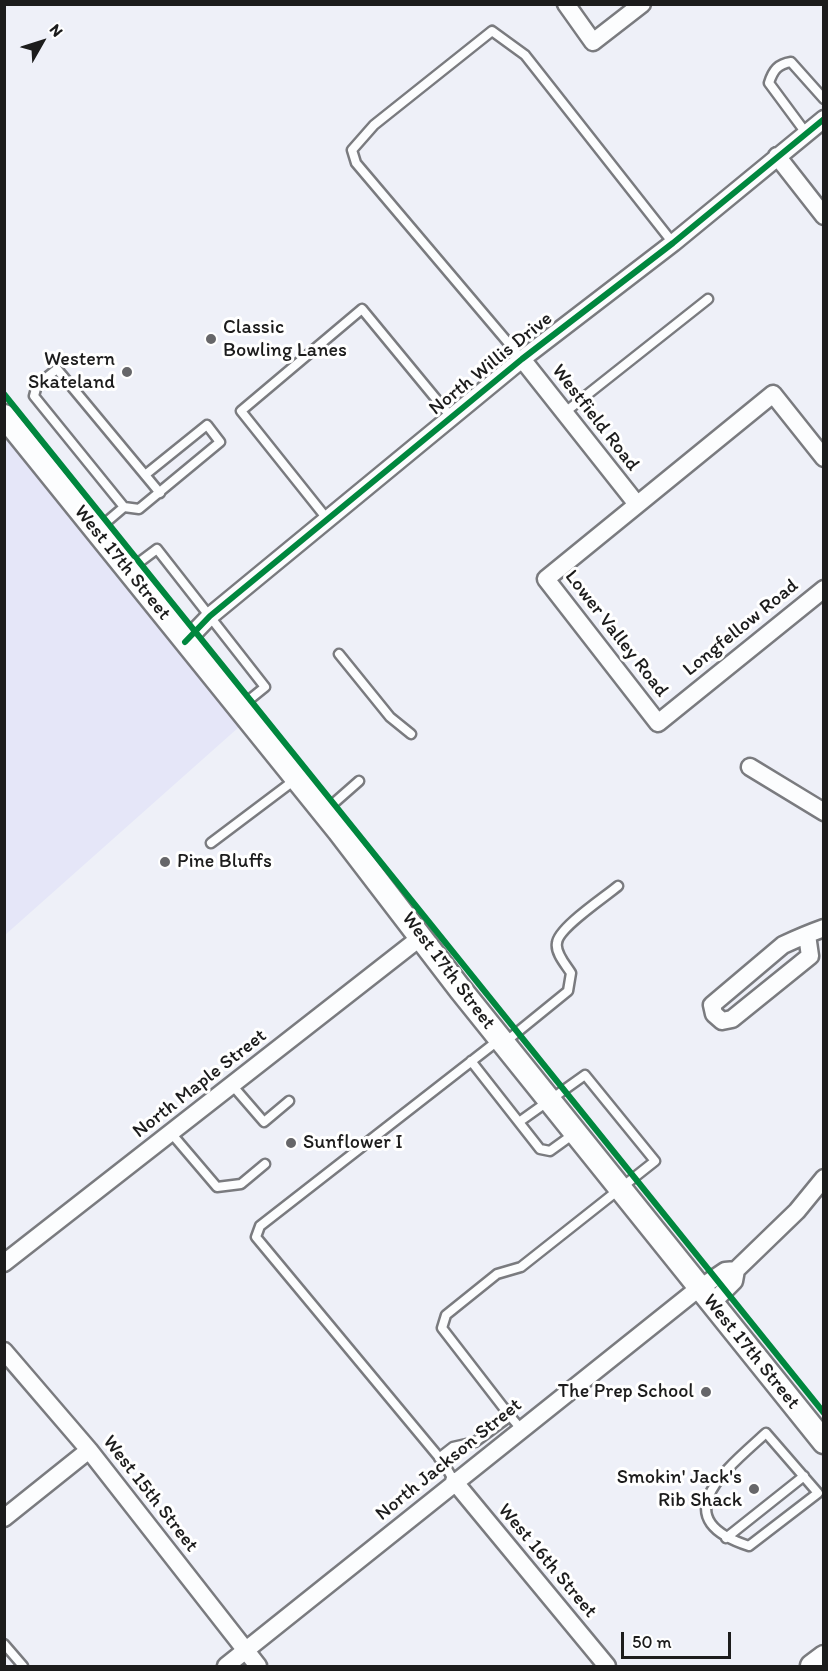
<!DOCTYPE html>
<html>
<head>
<meta charset="utf-8">
<style>
  body { margin:0 }
  #map { position:relative; width:828px; height:1671px; overflow:hidden; background:#eef0f8; font-family:Itim,sans-serif }
  canvas { display:block }
  .frame { position:absolute; inset:0; border:6px solid #1c1c1c; pointer-events:none }
  .north { position:absolute; left:12px; top:12px; width:60px; height:60px; -webkit-text-stroke:4px #fff; paint-order:stroke; rotate:51deg; font-size:16px; font-weight:700; line-height:24px; text-align:center; color:#1c1c1c }
  .north::after { content:''; display:block; margin:auto; width:21px; height:27px; background:#1c1c1c; clip-path:polygon(50% 0,100% 100%,50% 72%,0 100%) }
  .scale { position:absolute; left:621px; top:1632px; width:110px; height:27px; box-sizing:border-box; border:3px solid #1c1c1c; border-top:0; padding-left:8px; font-size:18px; line-height:21px; white-space:nowrap; color:#1c1c1c; -webkit-text-stroke:4px #fff; paint-order:stroke }
</style>
</head>
<body>
<div id="map">
<canvas width="828" height="1671"></canvas>
<div class="frame"></div>
<div class="north">N</div>
<div class="scale">50 m</div>
</div>
<script>
const g = document.querySelector('canvas').getContext('2d');
g.lineJoin = 'round';
function fill(path, color) { g.fillStyle = color; g.fill(path, 'evenodd'); }
function trace(path, color, width, dash) { g.strokeStyle = color; g.lineWidth = width; g.lineCap = dash ? 'butt' : 'round'; g.setLineDash(dash || []); g.stroke(path); }
function write(font, color, halo, rows, align = 'center') {
  g.font = font + ' Itim,sans-serif'; g.lineWidth = 6; g.setLineDash([]); g.textBaseline = 'middle'; g.strokeStyle = halo; g.fillStyle = color; for (const [text, x, y, turn = 0] of rows) {
    g.save(); g.translate(x, y); g.rotate((+turn || 0) * Math.PI / 180); g.textAlign = isNaN(turn) ? turn : align; if (halo) g.strokeText(text, 0, 0); g.fillText(text, 0, 0); g.restore();
  }
}
fill(new Path2D(`
  M 4,433 L 239,727 L 5,935 L 4,935 Z`), '#e5e6f8');
const lane = new Path2D(`
  M 806,133 L 769,83 C 773,70 778,64 791,62 L 824,99
  M 522,359 L 356,163 L 352,150 L 374,125 L 492,31 L 525,55 L 673,243
  M 564,413 L 708,299
  M 145,475 L 207,425 L 220,442 L 139,509 L 124,507 L 34,396 L 37,385 L 57,369 L 160,493
  M 328,520 L 241,411 L 362,309 L 451,417
  M 97,530 L 124,507
  M 129,570 L 157,549 L 265,687 L 239,708
  M 339,654 L 390,717 L 411,734
  M 326,810 L 359,781
  M 211,843 L 296,779
  M 504,1043 L 568,991 L 571,973 C 566,965 555,953 557,943 C 558,928 605,897 618,886
  M 471,1061 L 540,1149 L 550,1151 L 575,1133
  M 232,1085 L 264,1122 L 289,1101
  M 171,1133 L 217,1187 L 241,1184 L 265,1164
  M 510,1416 L 442,1328 L 446,1315 L 497,1274 L 521,1267 L 655,1161 L 585,1075 L 519,1122
  M 766,1433 L 818,1493 L 749,1546 C 662,1518 728,1468 766,1433 Z
  M 439,1458 L 453,1447 L 475,1442 L 510,1416 L 521,1429
  M 454,1481 L 443,1462 L 256,1237 L 260,1226 L 500,1039
  M 726,1538 L 804,1476
  M 4,1644 L 23,1666`);
const street = new Path2D(`
  M 566,4 L 593,42 L 642,4
  M 777,156 L 824,216
  M 522,359 L 636,503
  M 824,458 L 773,394 L 546,579 L 658,723 L 824,589
  M 185,642 L 210,616 L 522,359 L 673,243 L 824,119
  M 750,767 L 824,812
  M 807,935 L 810,956 L 732,1019 L 722,1021 L 714,1014 L 712,1005 L 783,945 C 796,939 810,933 824,928
  M 4,1263 L 421,937
  M 712,1303 L 734,1281 L 736,1270 L 797,1211 L 824,1178
  M 4,1351 L 89,1450 L 258,1666
  M 454,1481 L 607,1666
  M 4,1518 L 89,1450
  M 226,1666 L 694,1292 L 725,1271 L 736,1270`);
const secondary = new Path2D(`
  M 4,416 L 339,831 L 460,989 L 824,1442
  M 812,1666 L 824,1657`);
trace(lane, '#7a7b7f', 13);
trace(street, '#7a7b7f', 21);
trace(secondary, '#7a7b7f', 27);
trace(lane, '#fcfdfe', 8);
trace(street, '#fcfdfe', 16);
trace(secondary, '#fcfdfe', 22);
trace(new Path2D(`
  M 4,394 L 824,1413
  M 185,642 L 210,616 L 522,359 L 673,243 L 824,119`), '#00873e', 6);
for (const [x, y, r, color] of [
  [211,339,6,"#666669"],
  [127,372,6,"#666669"],
  [165,862,6,"#666669"],
  [291,1143,6,"#666669"],
  [706,1392,6,"#666669"],
  [754,1489,6,"#666669"]
]) { const dot = new Path2D(); dot.arc(x, y, r, 0, 2 * Math.PI); g.fillStyle = color; g.fill(dot); trace(dot, '#fff', 2); }
write('20px', '#1c1c1c', '#fff', [
  ["Classic",223,328],
  ["Bowling Lanes",223,351],
  ["Western",115,360,"right"],
  ["Skateland",115,383,"right"],
  ["Pine Bluffs",177,862],
  ["Sunflower I",303,1143],
  ["The Prep School",694,1392,"right"],
  ["Smokin' Jack's",742,1478,"right"],
  ["Rib Shack",742,1501,"right"]
], 'left');
write('20px', '#1c1c1c', '#fff', [
  ["North Willis Drive",491,364,-39],
  ["Westfield Road",595,418,52],
  ["West 17th Street",122,563,51],
  ["Longfellow Road",741,628,-39],
  ["Lower Valley Road",616,634,52],
  ["West 17th Street",448,971,53],
  ["North Maple Street",200,1084,-38],
  ["West 17th Street",751,1352,51],
  ["North Jackson Street",449,1460,-39],
  ["West 15th Street",150,1494,52],
  ["West 16th Street",547,1561,50]
]);
</script>
</body>
</html>
